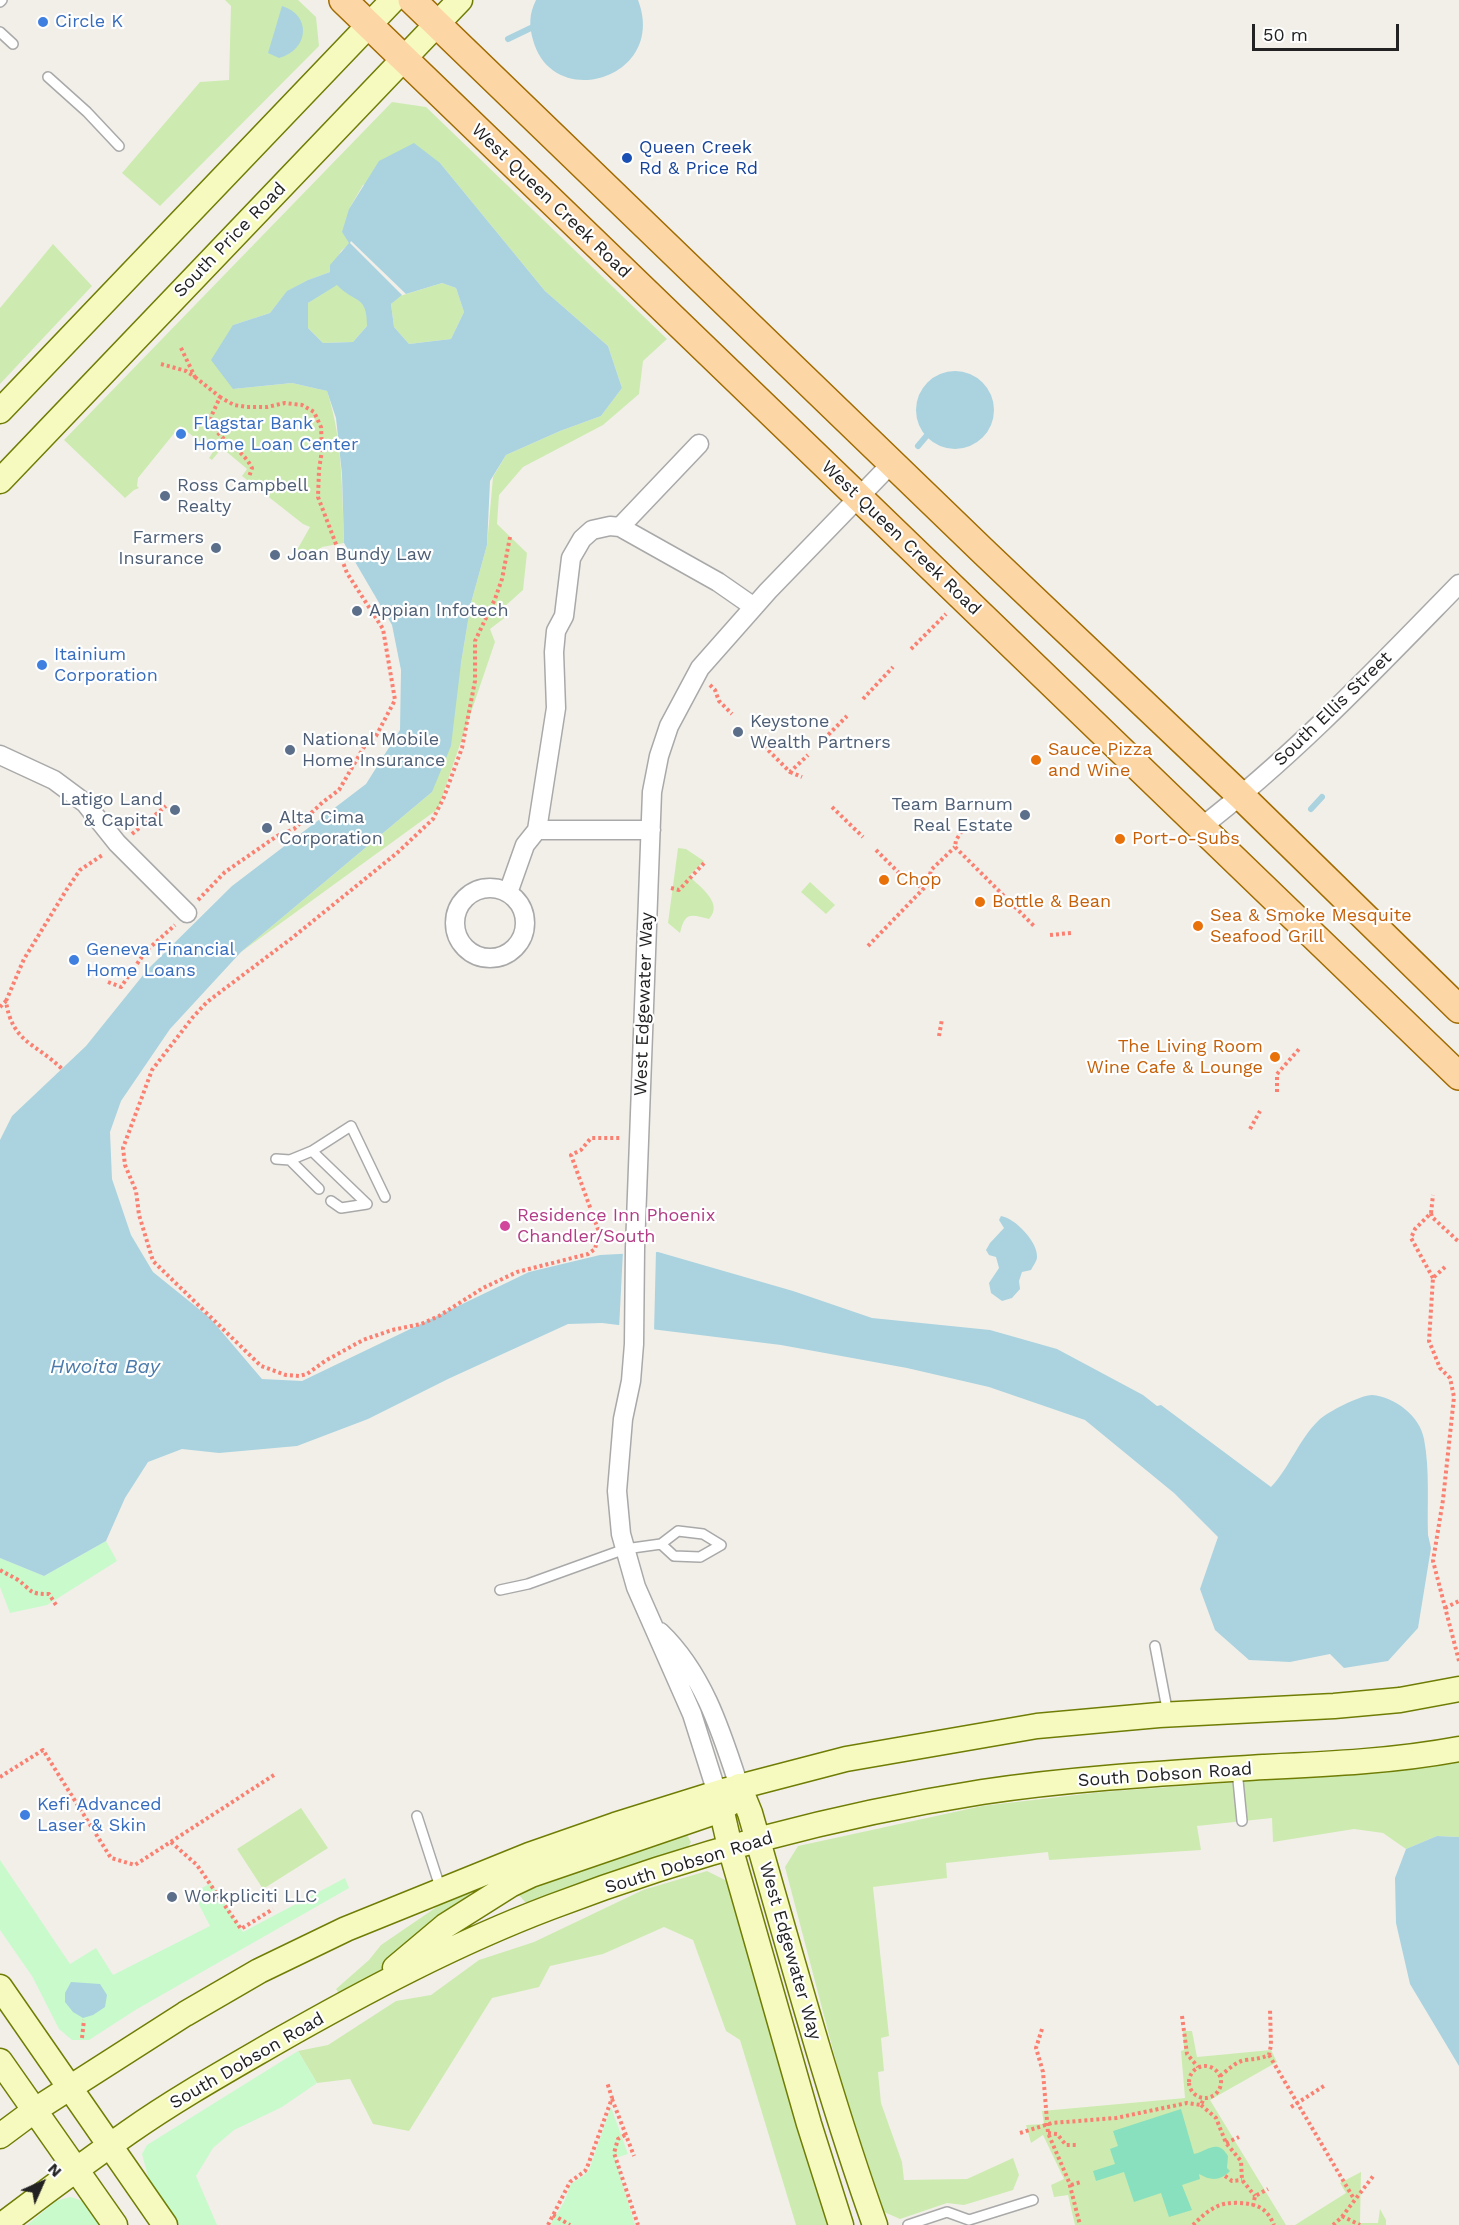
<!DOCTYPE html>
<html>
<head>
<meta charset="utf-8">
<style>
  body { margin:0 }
  #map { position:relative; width:1459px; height:2225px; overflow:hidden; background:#f2efe9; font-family:"Work Sans",sans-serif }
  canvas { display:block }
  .north { position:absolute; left:12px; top:2153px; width:60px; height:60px; -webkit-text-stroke:4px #fff; paint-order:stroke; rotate:45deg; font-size:16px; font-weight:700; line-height:24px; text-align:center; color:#222 }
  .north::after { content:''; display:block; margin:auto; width:21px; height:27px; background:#222; clip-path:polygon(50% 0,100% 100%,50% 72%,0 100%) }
  .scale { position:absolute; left:1252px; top:24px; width:147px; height:27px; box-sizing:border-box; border:3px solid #222; border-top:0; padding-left:8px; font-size:18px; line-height:21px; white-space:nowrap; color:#222; -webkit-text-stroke:4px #fff; paint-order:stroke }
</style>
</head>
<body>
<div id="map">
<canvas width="1459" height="2225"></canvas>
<div class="north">N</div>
<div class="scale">50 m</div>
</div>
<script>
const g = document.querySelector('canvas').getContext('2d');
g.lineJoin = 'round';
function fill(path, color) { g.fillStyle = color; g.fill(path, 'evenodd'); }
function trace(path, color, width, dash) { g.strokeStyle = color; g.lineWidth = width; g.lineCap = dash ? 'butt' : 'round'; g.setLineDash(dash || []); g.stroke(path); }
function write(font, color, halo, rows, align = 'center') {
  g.font = font + ' "Work Sans",sans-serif'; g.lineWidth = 4.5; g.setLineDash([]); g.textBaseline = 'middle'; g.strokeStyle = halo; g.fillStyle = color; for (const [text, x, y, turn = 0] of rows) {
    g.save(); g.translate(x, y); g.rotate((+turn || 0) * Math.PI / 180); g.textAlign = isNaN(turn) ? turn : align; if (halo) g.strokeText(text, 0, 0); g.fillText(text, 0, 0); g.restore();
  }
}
fill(new Path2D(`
  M 225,0 L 298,0 L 316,17 L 319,46 L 160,206 L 122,173 L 200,82 L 229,80 L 231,6 Z
  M 392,102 L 426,107 L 667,339 L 643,361 L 639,394 L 603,425 L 523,467 L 499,495 L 497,524 L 527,553 L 523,590 L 503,608 L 507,616 L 490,629 L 495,642 L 438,809 L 241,952 L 432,792 L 461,663 L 471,603 L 487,545 L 493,477 L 506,455 L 560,431 L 601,416 L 622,388 L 608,346 L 545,291 L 440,163 L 363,185 L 349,209 L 350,243 L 341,251 L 330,272 L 308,280 L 288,291 L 270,313 L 233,325 L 233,389 L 292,383 L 327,391 C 343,440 342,491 344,543 L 322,547 L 306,560 L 297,550 L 310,527 L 303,524 L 242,476 L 247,469 L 222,448 L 212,460 L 209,458 L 213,452 L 180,426 L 138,478 L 137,486 L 139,488 L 134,490 L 125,498 L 64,440 Z
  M 53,244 L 92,286 L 0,384 L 0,308 Z
  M 442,283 L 456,288 L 464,312 L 451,339 L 409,344 L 394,327 L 391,304 L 400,296 Z
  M 337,284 C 345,293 364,300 367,311 C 368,315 367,322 367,326 L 353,342 L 323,343 L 308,328 L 308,303 Z
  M 678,848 L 686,849 L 704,861 L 689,876 C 700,887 724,903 709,919 C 690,914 685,912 680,933 L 668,923 Z
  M 810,882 L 835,905 L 826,914 L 801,892 Z
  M 1459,1761 L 1459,1837 L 1437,1836 L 1406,1849 L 1383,1833 L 1354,1829 L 1273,1842 L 1272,1818 L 1197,1826 L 1201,1850 L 1049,1860 L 1048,1852 L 946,1863 L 947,1878 L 873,1887 L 889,2036 L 881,2038 L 884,2071 L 878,2072 L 881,2103 L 902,2162 L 904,2180 L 967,2179 L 1013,2158 L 1019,2175 L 1013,2190 L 964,2205 L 947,2203 L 900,2219 L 884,2212 L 843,2088 L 785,1867 L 798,1846 L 982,1806 L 1102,1792 L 1373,1772 Z
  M 301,1808 L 328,1848 L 263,1889 L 237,1849 Z
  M 682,1832 L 687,1835 L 691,1842 L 685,1852 L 532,1902 L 525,1902 L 519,1895 L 520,1887 Z
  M 707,1871 L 729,1882 L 776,2056 L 829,2225 L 796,2225 L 740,2040 L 726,2031 L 693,1940 L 664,1927 L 603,1954 L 550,1966 L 539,1987 L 492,1998 L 409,2131 L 373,2124 L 350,2079 L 317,2083 L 298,2051 L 328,2045 L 396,2001 L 431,1995 L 479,1960 L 534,1942 L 643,1890 Z
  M 466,1889 L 470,1892 L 472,1899 L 384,1968 L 340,1995 L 336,1989 L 369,1960 L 381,1945 L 460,1891 Z
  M 1183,2031 L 1192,2031 L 1197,2057 L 1271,2050 L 1277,2062 L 1210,2100 L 1286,2225 L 1075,2225 L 1068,2195 L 1054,2197 L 1051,2185 L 1064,2179 L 1043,2135 L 1031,2143 L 1026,2125 L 1044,2124 L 1042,2111 L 1185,2098 L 1181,2051 L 1184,2050 Z
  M 1361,2172 L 1360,2223 L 1378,2223 L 1380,2209 L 1386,2220 L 1386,2225 L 1295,2225 L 1346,2193 L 1340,2183 Z`), '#cdebb0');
fill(new Path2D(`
  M 106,1541 L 117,1561 L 47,1605 L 10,1613 L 0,1587 L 0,1558 L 44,1576 Z
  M 0,1860 L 70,1964 L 96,1948 L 113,1975 L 210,1926 L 193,1893 L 211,1883 L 243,1932 L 345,1878 L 349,1888 L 137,2009 L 89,2040 L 72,2040 L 59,2029 L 32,1976 L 0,1930 Z
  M 298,2051 L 317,2083 L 282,2107 L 234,2130 L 213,2148 L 196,2176 L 217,2225 L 179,2225 L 149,2180 L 142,2154 L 147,2145 Z
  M 611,2107 L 628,2154 L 615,2158 L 635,2225 L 550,2225 L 564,2202 L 571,2184 L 583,2176 L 589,2170 Z
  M 70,2197 C 88,2201 94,2211 104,2225 L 27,2225 L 56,2201 Z`), '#c8facc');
fill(new Path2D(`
  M 1181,2109 L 1194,2154 C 1207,2151 1218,2138 1228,2156 L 1227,2168 L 1230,2171 C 1220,2181 1211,2181 1199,2174 L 1200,2179 L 1182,2185 L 1192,2210 L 1169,2217 L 1161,2193 L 1134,2202 L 1124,2172 L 1096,2181 L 1093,2171 L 1115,2164 L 1110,2149 L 1118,2146 L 1113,2131 Z`), '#88e0be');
fill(new Path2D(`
  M 536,0 L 638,0 C 668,78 553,113 533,40 C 529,26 529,14 536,0 Z
  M 282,6 C 312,15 309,50 279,58 L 268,53 Z
  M 414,143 L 440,163 L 545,291 L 608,346 L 622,388 L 601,416 L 560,431 L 506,455 L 490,481 L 487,545 L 471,603 L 461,663 L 451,746 L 432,792 L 241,952 L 170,1029 L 121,1101 L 110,1132 L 112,1179 L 131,1235 L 153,1272 L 210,1318 L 262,1379 L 302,1381 L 529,1272 L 600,1255 L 658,1252 L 793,1291 L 872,1318 L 990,1330 L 1057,1349 L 1143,1395 L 1157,1406 L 1161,1405 L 1271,1487 C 1290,1467 1299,1439 1319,1420 C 1327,1412 1361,1395 1372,1395 C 1395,1397 1420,1416 1424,1439 C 1430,1470 1427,1504 1428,1535 L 1431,1548 L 1418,1628 L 1388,1661 L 1344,1668 L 1330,1654 L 1290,1662 L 1249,1660 L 1215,1630 L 1200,1589 L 1218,1537 L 1174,1493 L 1085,1420 L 989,1387 L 907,1368 L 781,1345 L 602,1323 L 568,1324 L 448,1379 L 368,1419 L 297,1446 L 219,1453 L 182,1449 L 148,1462 L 125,1498 L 106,1541 L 44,1576 L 0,1558 L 0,1140 L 12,1116 L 86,1046 L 148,969 L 232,886 L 366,784 L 400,730 L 401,670 L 392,625 L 344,543 L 342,474 L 336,418 L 327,391 L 292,383 L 233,389 L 211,360 L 233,325 L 270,313 L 287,291 L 308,280 L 330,272 L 330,265 L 349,243 L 342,232 L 349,209 L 379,161 ZM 351,241 L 406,294 L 442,283 L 456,288 L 464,312 L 451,339 L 409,344 L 394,327 L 391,304 L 402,295 L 350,243 ZM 337,285 C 355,304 367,294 367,326 L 353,342 L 323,343 L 308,328 L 308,303 Z
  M916 410a39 39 0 1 1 78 0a39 39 0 1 1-78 0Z
  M 1001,1216 C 1015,1218 1038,1242 1037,1257 C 1037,1261 1033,1266 1031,1270 L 1022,1272 L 1019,1281 L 1020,1289 L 1012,1298 L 1002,1301 L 991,1293 L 989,1283 L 999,1268 L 996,1257 L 989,1255 L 986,1250 L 990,1243 L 1004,1228 L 999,1220 Z
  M 1437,1836 L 1459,1837 L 1459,2066 L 1410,1984 L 1396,1923 L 1395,1878 L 1406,1849 Z
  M 71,1982 L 100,1984 L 107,1995 L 105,2007 L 93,2015 L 83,2018 L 73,2012 L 65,2002 L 65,1993 Z`), '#aad3df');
fill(new Path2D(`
  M 656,1250 L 654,1333 L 619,1329 L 623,1251 Z`), '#f2efe9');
trace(new Path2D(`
  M 508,39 L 535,26
  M 918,446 L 929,433
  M 1311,809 L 1322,797`), '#aad3df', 6);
const lane = new Path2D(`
  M 0,2 L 2,0
  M 0,32 L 13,44
  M 48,77 L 87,112 L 119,146
  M 312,1151 L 367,1204
  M 276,1159 L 290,1160 L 312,1151 L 351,1126 L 385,1197
  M 290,1160 L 319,1189
  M 331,1201 L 341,1208 L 367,1204
  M 500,1590 L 528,1584 L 625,1549 L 661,1544 L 678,1531 L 703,1534 L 721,1545 L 700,1557 L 674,1556 L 661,1544
  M 1155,1646 L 1168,1714
  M 1237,1770 L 1242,1821
  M 417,1816 L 441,1890
  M 908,2225 L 947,2212 L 969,2220 L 1033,2200`);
const street = new Path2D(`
  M 620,527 L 699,444
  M 0,755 L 54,780 L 85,803 L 117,843 L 187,913
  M 1200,828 C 1294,756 1377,668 1459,584
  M 651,830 L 537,830 L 556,708 L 554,652 L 556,631 L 564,616 L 571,558 L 582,539 L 592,530 L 610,526 L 620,527 L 718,582 L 754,607
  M455 923a35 35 0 1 1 70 0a35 35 0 1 1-70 0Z
  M 508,893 L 525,845 L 537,830
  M 660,1632 C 703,1673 721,1731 739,1786
  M 717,1793 L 692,1714 L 636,1587 L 621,1534 L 617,1491 L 623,1419 L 631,1381 L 634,1344 L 635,1248 L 652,792 L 659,756 L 669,726 L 700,668 L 768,591 L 892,463`);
const secondary = new Path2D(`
  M 0,411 L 393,0
  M 0,481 L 460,0
  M 739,1786 L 750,1813 C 790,1951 827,2090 875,2225
  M 718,1795 L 730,1847 L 809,2124 L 841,2225
  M 395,1968 L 445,1926 L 510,1885 L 531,1875 L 721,1810 L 733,1801 L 739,1786
  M 0,1987 L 165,2225
  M 0,2061 L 115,2225
  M 0,2136 L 35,2110 L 185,2014 L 259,1971 L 346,1929 L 529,1855 L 615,1825 L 727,1790 L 846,1759 L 1037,1726 L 1159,1715 L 1334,1706 L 1400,1700 L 1459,1689
  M 2,2225 C 44,2193 86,2162 129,2132 C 176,2099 226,2071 276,2042 C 364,1992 456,1943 551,1907 C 690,1854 836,1815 982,1792 C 1076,1778 1170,1773 1264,1767 C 1329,1764 1395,1761 1459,1749`);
const primary = new Path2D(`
  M 343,0 L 1459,1076
  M 412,0 L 986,554 L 1241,796 L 1459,1009`);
trace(lane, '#a9a9a9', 12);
trace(street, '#a9a9a9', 21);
trace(secondary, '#707d05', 27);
trace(primary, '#a06b00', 30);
trace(new Path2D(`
  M 161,364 L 186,371 L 195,377 L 180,346
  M 195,377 L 220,397 L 210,419 C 217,441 242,447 252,468 L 249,477
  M 510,537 L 502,579 L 495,599 L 475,641 L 475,681 L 462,748 L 444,797 L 433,819 L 397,853 L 292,938 L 207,1002 L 193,1017 L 152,1070 L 123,1148 L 125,1165 L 136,1191 L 139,1215 L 153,1261 L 261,1366 L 286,1375 L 299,1376 L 307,1374 L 325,1361 L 363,1340 L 392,1330 L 421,1324 L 439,1316 L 483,1288 L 517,1272 L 588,1254 L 595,1249 L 599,1232 L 571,1155 L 581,1150 L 591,1138 L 622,1138
  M 911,649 L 946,614
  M 710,685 L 715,690 L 719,701 L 732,714
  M 863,699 L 893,667
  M 824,739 L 847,716
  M 764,746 L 790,772 L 808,755
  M 790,772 L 802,777
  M 832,807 L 863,837
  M 962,831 L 956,840 L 955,847 L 1035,927
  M 132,834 L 166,806
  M 876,850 L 899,873
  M 908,882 L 912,880 L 923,889
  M 671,888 L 679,890 L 705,862
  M 198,900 L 225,872 L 277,836 L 294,829 L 323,802 L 339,790 L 364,747 L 376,736 L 395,700 L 383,629 L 347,573 L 318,497 L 319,470 L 322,450 L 321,427 L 314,412 L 302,405 L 285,403 L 267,407 L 247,407 L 234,405 L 220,397
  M 1050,935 L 1071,933
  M 868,946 L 928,884 L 931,870 L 955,847
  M 108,982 L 121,987 L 146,951 L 175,925
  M 6,1001 L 24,959 L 67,889 L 80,870 L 104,854
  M 0,1007 L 6,1001 C 12,1043 36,1043 62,1069
  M 939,1036 L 942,1019
  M 1277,1092 L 1277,1074 L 1300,1048
  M 1250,1129 L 1260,1111
  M 1431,1213 L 1432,1217 L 1459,1242
  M 1445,1267 L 1433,1278 L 1429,1341 L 1440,1368 L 1450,1378 L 1454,1397 L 1443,1500 L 1433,1561 L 1459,1661
  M 1433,1278 L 1411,1238 L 1415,1229 L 1431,1213 L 1433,1195
  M 0,1570 C 6,1574 12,1576 18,1580 C 33,1591 28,1594 49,1594 L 56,1605
  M 1445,1608 L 1459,1601
  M 0,1777 L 43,1750 L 111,1858 L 135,1865 L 274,1775
  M 171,1842 L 197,1865 L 241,1929 L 273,1909
  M 1182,2016 L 1187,2054 L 1198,2067
  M 1042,2029 L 1036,2048 L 1043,2072 L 1048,2133 L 1069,2182 L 1080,2225
  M 82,2038 L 84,2020
  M 1269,2055 L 1354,2199
  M1189 2082a16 16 0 1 1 32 0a16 16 0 1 1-32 0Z
  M 1220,2076 C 1228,2070 1235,2062 1245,2060 C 1254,2059 1260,2059 1269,2055 L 1271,2045 L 1270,2009
  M 612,2099 L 634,2156
  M 1201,2105 L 1216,2118 L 1226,2143 L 1241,2161 L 1242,2180 L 1255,2196
  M 1291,2107 L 1324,2086
  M 1020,2133 L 1052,2123 L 1116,2118 L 1187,2103 L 1201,2105 L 1204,2098
  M 1048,2133 L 1057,2134 L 1066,2145 L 1076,2145
  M 625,2135 L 618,2139 L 614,2153 L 638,2225
  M 1226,2143 L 1239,2137
  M 1225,2176 L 1232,2181 L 1242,2180
  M 1071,2185 L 1081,2182
  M 1253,2206 L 1255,2196 L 1268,2189
  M 553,2215 L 570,2225
  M 1342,2216 L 1360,2225
  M 548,2225 L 570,2182 L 585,2171 L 588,2165 L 612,2098 L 607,2082
  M 1193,2225 C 1200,2218 1207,2211 1216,2207 C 1226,2201 1248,2202 1259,2207 C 1267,2211 1271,2218 1274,2225
  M 1333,2225 L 1341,2218 L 1374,2175`), '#fa8072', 4, [3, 3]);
trace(lane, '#fff', 9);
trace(street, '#fff', 18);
trace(secondary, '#f7fabf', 24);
trace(primary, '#fcd6a4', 27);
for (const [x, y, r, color] of [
  [43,22,6,"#3f7fe0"],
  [627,158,6,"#1a4fb4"],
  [181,434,6,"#3f7fe0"],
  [165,496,6,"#5c6f8a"],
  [216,548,6,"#5c6f8a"],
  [275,555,6,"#5c6f8a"],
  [357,611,6,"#5c6f8a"],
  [42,665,6,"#3f7fe0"],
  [738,732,6,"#5c6f8a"],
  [290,750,6,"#5c6f8a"],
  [1036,760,6,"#e8710a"],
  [175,810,6,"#5c6f8a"],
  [1025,815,6,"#5c6f8a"],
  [267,828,6,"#5c6f8a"],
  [1120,839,6,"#e8710a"],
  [884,880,6,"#e8710a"],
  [980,902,6,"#e8710a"],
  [1198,926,6,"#e8710a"],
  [74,960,6,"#3f7fe0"],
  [1275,1057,6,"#e8710a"],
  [505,1226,6,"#d1479c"],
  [25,1815,6,"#3f7fe0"],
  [172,1897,6,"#5c6f8a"]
]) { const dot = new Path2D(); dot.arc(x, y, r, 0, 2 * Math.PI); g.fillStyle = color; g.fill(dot); trace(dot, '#fff', 2); }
write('18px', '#366cbe', '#fff', [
  ["Circle K",55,22],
  ["Flagstar Bank",193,424],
  ["Home Loan Center",193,445],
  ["Itainium",54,655],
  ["Corporation",54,676],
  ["Geneva Financial",86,950],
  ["Home Loans",86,971],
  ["Kefi Advanced",37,1805],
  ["Laser & Skin",37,1826]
], 'left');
write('18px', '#164399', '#fff', [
  ["Queen Creek",639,148],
  ["Rd & Price Rd",639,169]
], 'left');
write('18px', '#222', '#fff', [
  ["West Queen Creek Road",551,201,44],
  ["South Price Road",230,240,-46],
  ["West Queen Creek Road",901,538,44],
  ["South Ellis Street",1333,709,-44],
  ["West Edgewater Way",644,1004,-88],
  ["South Dobson Road",1165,1775,-4],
  ["South Dobson Road",689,1863,-17],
  ["West Edgewater Way",790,1951,74],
  ["South Dobson Road",247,2061,-30]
]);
write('18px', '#4e5e75', '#fff', [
  ["Ross Campbell",177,486],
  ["Realty",177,507],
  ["Farmers",204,538,"right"],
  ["Insurance",204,559,"right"],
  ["Joan Bundy Law",287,555],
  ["Appian Infotech",369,611],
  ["Keystone",750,722],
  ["Wealth Partners",750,743],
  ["National Mobile",302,740],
  ["Home Insurance",302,761],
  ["Latigo Land",163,800,"right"],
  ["& Capital",163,821,"right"],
  ["Team Barnum",1013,805,"right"],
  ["Real Estate",1013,826,"right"],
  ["Alta Cima",279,818],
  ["Corporation",279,839],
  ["Workpliciti LLC",184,1897]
], 'left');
write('18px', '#c56008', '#fff', [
  ["Sauce Pizza",1048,750],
  ["and Wine",1048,771],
  ["Port-o-Subs",1132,839],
  ["Chop",896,880],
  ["Bottle & Bean",992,902],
  ["Sea & Smoke Mesquite",1210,916],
  ["Seafood Grill",1210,937],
  ["The Living Room",1263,1047,"right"],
  ["Wine Cafe & Lounge",1263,1068,"right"]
], 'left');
write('18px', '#b23c85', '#fff', [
  ["Residence Inn Phoenix",517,1216],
  ["Chandler/South",517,1237]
], 'left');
write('italic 20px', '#4a7aab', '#fff', [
  ["Hwoita Bay",105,1367]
]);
</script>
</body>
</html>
